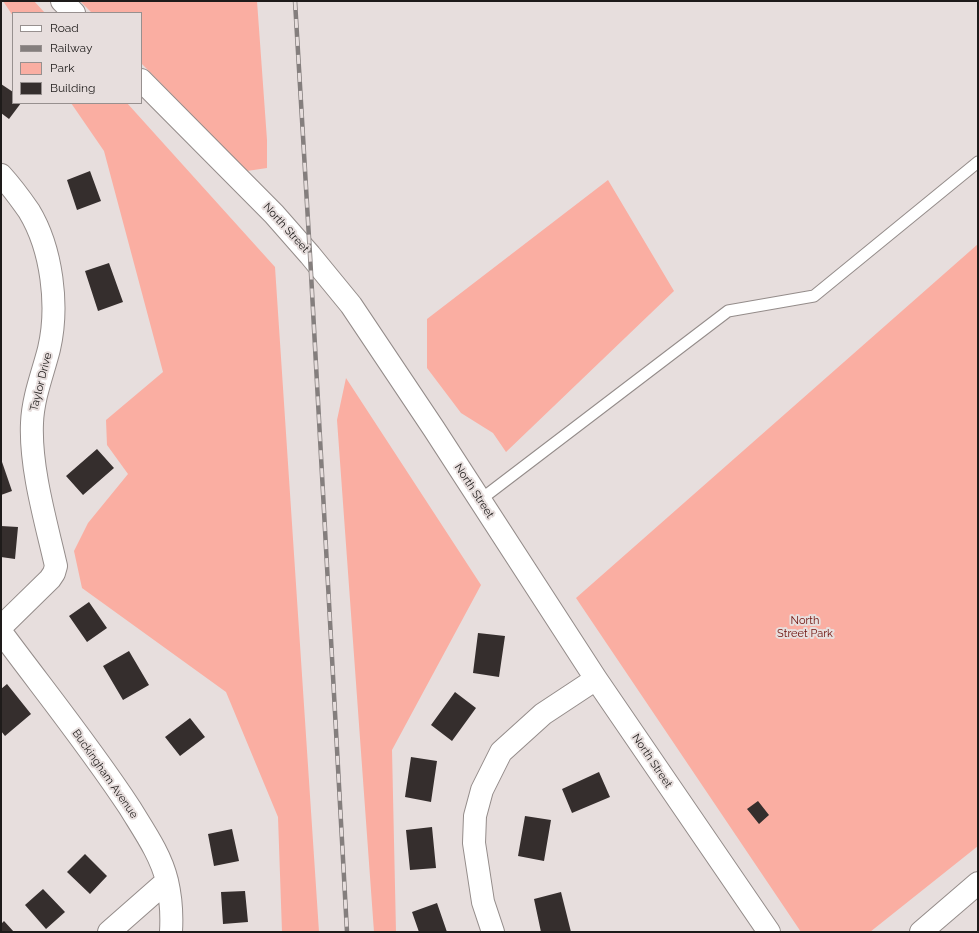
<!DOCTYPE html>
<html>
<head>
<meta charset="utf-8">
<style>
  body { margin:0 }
  #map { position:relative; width:979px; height:933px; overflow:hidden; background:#e7dedd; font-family:Raleway,sans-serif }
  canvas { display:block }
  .frame { position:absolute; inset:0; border:2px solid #1e1b1a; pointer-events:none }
  .legend { position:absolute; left:12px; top:12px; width:130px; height:92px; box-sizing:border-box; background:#e7dedd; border:1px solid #97908f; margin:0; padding:5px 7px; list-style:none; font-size:12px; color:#1e1b1a }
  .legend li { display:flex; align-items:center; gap:8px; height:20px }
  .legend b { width:20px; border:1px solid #97908f }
</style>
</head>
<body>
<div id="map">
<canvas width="979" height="933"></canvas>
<div class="frame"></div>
<ul class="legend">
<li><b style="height:5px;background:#fff"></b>Road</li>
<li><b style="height:5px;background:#847e7d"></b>Railway</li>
<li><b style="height:11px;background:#faaea2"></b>Park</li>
<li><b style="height:11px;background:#352e2d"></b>Building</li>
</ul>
</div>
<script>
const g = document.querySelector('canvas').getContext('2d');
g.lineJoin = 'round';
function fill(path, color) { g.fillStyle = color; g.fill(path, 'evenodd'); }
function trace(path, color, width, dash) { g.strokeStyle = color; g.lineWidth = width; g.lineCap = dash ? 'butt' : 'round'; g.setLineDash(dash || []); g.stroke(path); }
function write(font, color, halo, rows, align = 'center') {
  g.font = font + ' Raleway,sans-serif'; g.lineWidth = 4; g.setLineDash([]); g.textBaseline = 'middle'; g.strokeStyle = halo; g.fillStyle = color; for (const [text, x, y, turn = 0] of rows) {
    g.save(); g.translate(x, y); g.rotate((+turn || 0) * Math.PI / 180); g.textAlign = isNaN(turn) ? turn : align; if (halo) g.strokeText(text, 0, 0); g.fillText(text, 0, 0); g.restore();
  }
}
fill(new Path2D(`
  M 3,1 L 34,1 L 45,13 L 13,13 L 13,16 Z
  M 80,1 L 257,1 L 267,140 L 267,168 L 247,171 L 141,63 L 141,13 L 92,13 Z
  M 71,103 L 127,103 L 275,267 L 319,932 L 282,932 L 278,817 L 226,692 L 82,588 L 74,551 L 88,523 L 128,474 L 107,445 L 106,420 L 163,372 L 104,151 Z
  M 608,180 L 674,291 L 506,452 L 493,433 L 461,413 L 427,368 L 427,319 Z
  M 978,244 L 978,846 L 870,932 L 801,932 L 576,598 Z
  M 346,378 L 481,585 L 392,750 L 396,932 L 374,932 L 337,420 Z`), '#faaea2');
fill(new Path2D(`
  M 1,84 L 13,92 L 13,103 L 21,103 L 9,119 L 1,113 Z
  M 90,171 L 101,201 L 77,210 L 67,180 Z
  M 109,263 L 123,302 L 98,311 L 85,271 Z
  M 97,449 L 114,468 L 83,495 L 66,476 Z
  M 1,459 L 12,491 L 1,495 Z
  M 1,526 L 18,527 L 15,559 L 1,557 Z
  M 89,602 L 107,628 L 87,642 L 69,616 Z
  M 478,633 L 505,636 L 499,677 L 473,673 Z
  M 129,651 L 149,685 L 123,700 L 103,666 Z
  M 7,684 L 31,714 L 5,736 L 1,731 L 1,689 Z
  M 455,692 L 476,708 L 452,741 L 431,725 Z
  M 190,718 L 205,737 L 180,756 L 165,737 Z
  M 411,757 L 437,761 L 431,802 L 405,797 Z
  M 599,772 L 610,797 L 572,813 L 562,789 Z
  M 758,801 L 769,815 L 759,824 L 747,809 Z
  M 525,816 L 551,820 L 544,861 L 518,856 Z
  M 432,827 L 436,868 L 410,870 L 406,830 Z
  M 232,829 L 239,861 L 214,866 L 208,834 Z
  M 85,854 L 107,876 L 90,894 L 67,872 Z
  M 43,889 L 65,912 L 46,929 L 25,905 Z
  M 245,891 L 248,922 L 223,924 L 221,892 Z
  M 561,892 L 571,932 L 541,932 L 534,899 Z
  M 437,903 L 447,932 L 419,932 L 412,912 Z
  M 4,921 L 14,932 L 1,932 L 1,924 Z`), '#352e2d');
const lane = new Path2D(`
  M 480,500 L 728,311 L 814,296 L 978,162`);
const street = new Path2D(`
  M 62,1 L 74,13
  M 141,80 L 274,214 L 310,255 L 351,305 L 434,429 L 596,679 L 769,932
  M 1,175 C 11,186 20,198 29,211 C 52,249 59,306 49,349 C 43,373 33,397 32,423 C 30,468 46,522 56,566 L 54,573 L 50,579 L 1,627
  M 1,632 C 44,690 90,747 130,808 C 144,831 161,855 167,881 C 171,898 172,915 171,932
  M 109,932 L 167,881
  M 493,932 L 483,902 L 474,843 L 475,816 L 482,790 L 501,752 L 543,714 L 596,679
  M 921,932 L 978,883`);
trace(lane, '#948c8a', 13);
trace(street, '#948c8a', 24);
trace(lane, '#fff', 11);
trace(street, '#fff', 22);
const rail = new Path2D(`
  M 295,1 L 310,255 L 347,932`);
trace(rail, '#847e7d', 4.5);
trace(rail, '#e7dedd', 3, [9]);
write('11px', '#1e1b1a', '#e7dedd', [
  ["North Street",286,228,48],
  ["Taylor Drive",41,382,-76],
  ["North Street",474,491,57],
  ["North Street",652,761,56],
  ["Buckingham Avenue",105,774,55]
]);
write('11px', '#6c0f0a', '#e7dedd', [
  ["North",805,621],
  ["Street Park",805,634]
]);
</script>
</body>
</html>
